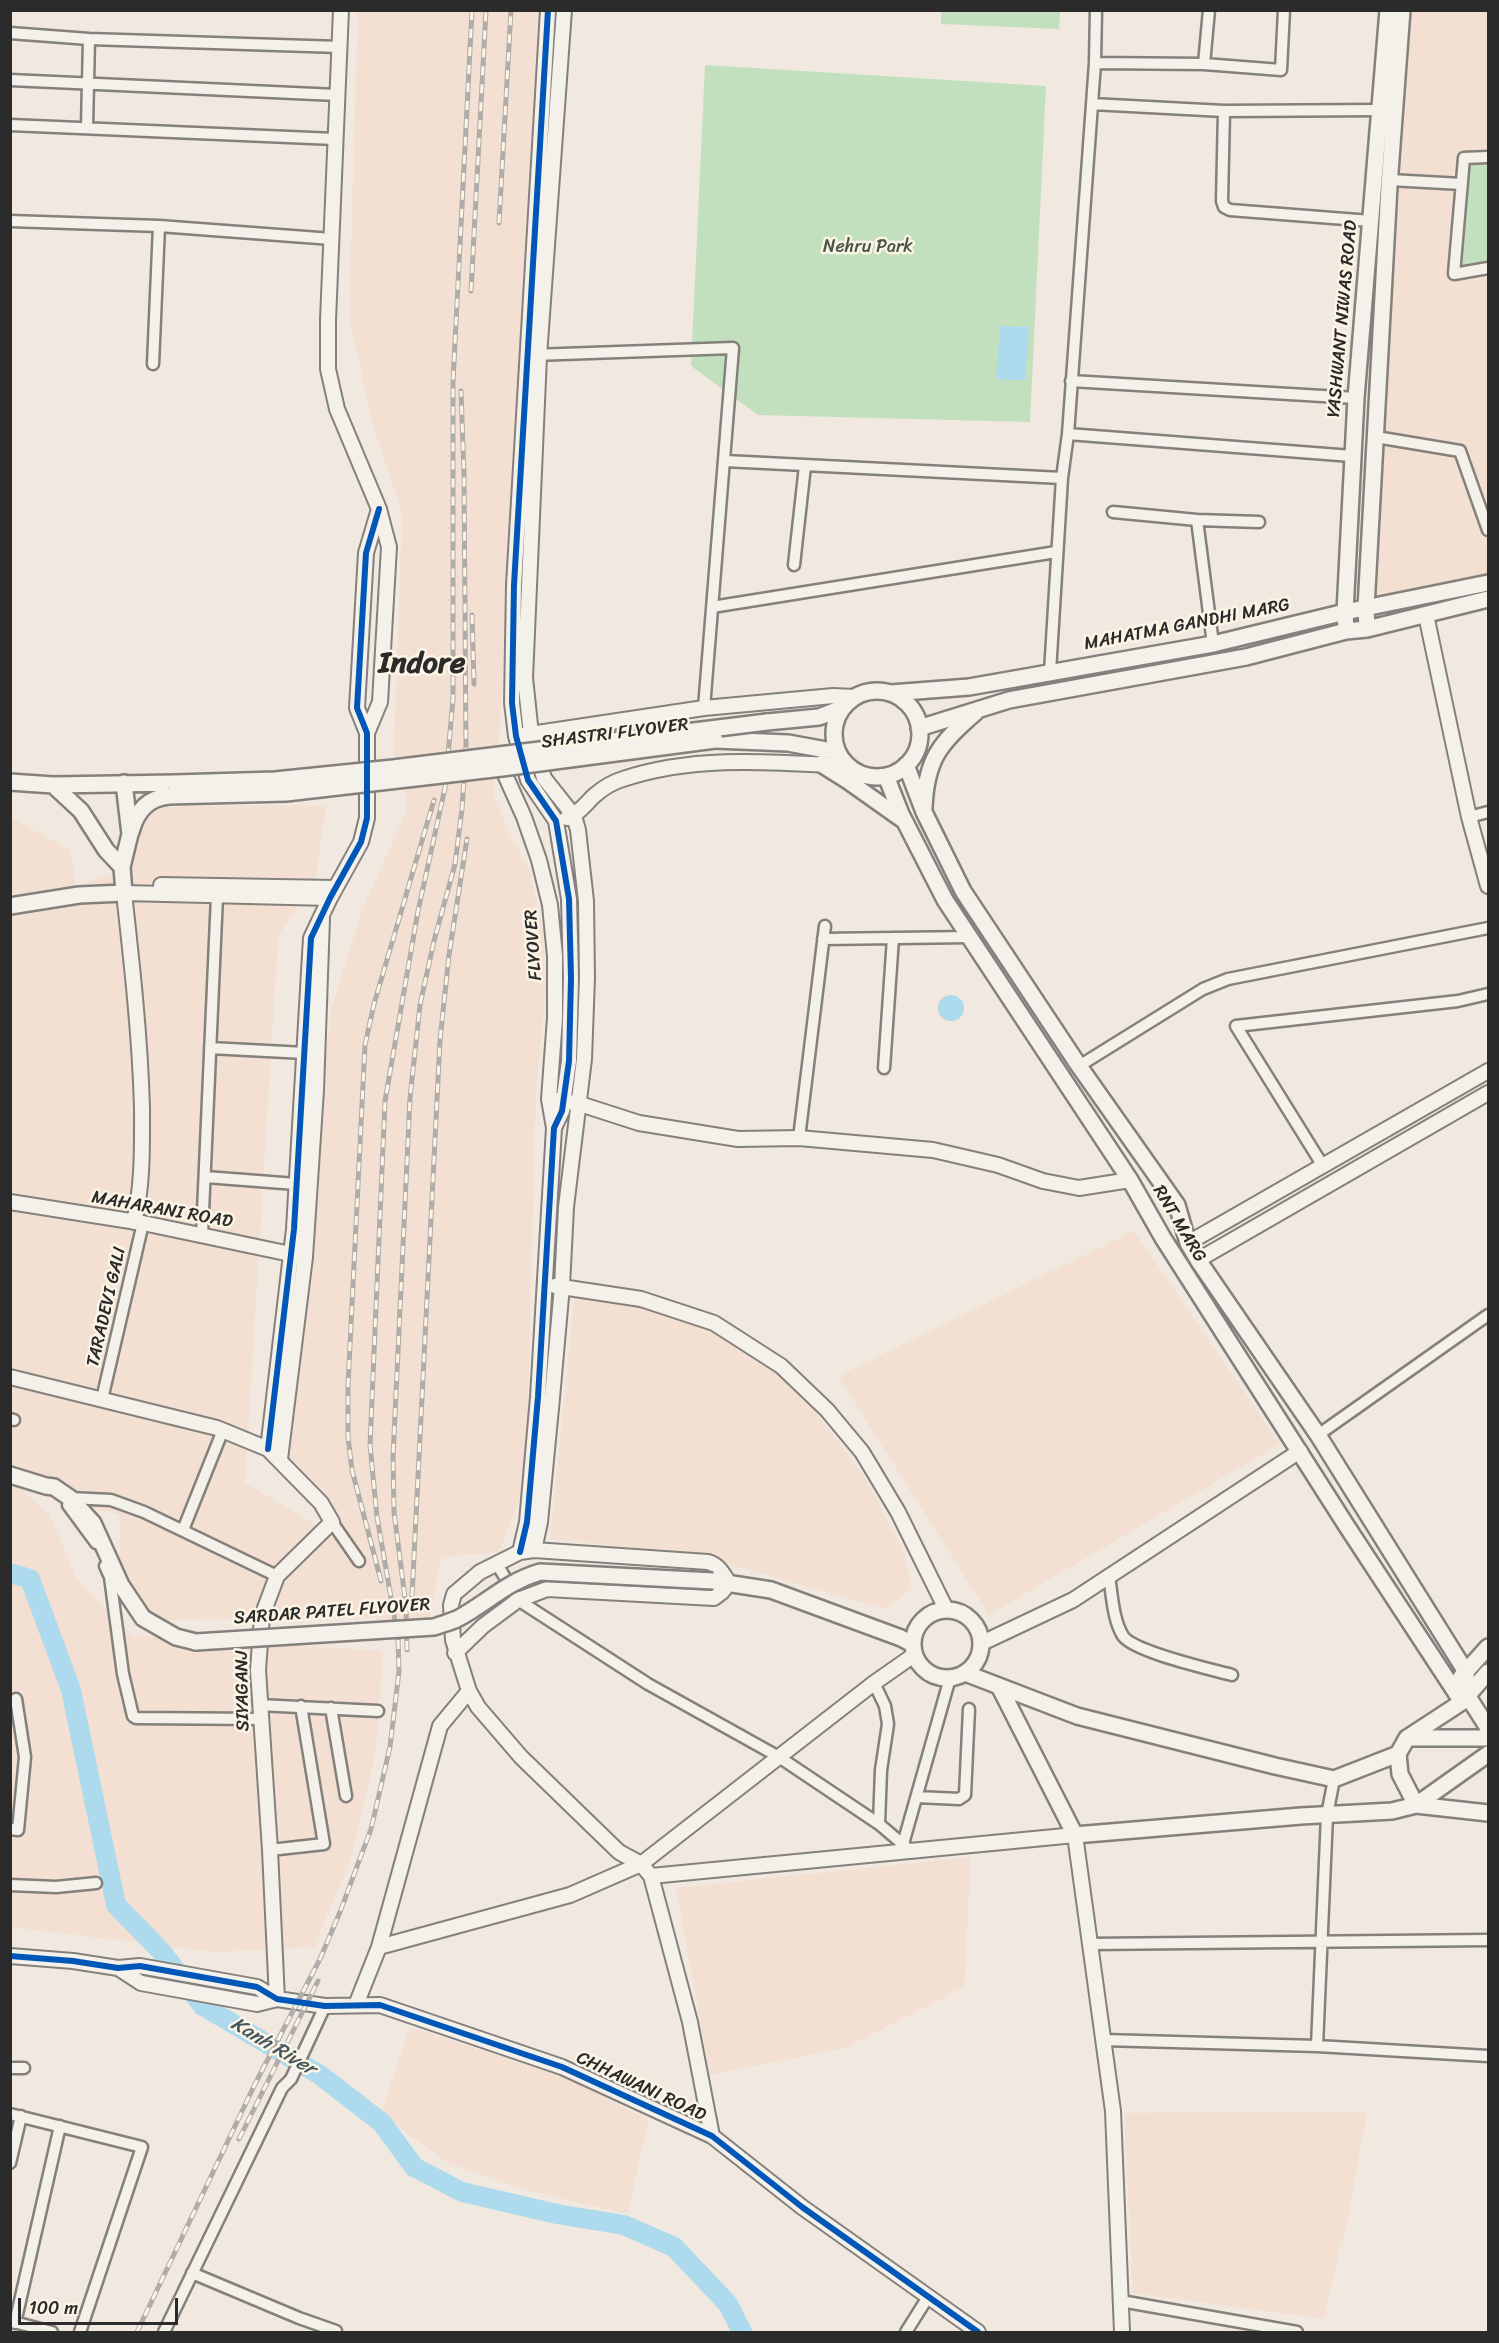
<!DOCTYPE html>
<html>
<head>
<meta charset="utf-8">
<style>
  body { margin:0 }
  #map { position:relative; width:1499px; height:2343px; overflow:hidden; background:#f1e8e0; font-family:Sriracha,sans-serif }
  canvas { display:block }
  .frame { position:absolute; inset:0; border:12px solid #2b2b2b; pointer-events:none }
  .scale { position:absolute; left:18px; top:2298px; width:160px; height:27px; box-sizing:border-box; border:3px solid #2b2b2b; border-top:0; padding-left:8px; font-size:18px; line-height:21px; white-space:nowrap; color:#2b2b2b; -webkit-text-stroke:4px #fcf5e5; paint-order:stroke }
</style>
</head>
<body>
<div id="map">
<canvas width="1499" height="2343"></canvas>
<div class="frame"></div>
<div class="scale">100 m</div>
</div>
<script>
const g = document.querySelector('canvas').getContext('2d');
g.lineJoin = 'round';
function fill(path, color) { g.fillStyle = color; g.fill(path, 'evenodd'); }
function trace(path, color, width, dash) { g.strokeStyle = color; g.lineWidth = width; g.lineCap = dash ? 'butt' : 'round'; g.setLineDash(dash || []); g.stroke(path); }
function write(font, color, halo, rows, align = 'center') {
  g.font = font + ' Sriracha,sans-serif'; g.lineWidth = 5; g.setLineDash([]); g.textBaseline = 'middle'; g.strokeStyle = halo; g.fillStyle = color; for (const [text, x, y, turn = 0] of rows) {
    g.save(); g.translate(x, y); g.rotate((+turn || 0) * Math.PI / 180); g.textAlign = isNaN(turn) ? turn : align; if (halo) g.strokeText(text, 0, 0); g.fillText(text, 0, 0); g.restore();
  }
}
fill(new Path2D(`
  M 358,11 L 541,11 L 499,740 L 493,795 L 510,834 L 530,872 L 543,932 L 546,992 L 536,1089 L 526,1482 L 499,1552 L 441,1557 L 429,1621 L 377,1621 L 375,1617 L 168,1620 L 125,1604 L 118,1564 L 121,1546 L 119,1515 L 24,1492 L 49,1514 L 78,1581 L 132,1635 L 383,1651 L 376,1751 L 350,1861 L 314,1947 L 215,1952 L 11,1927 L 10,817 L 70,850 L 76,886 L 119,870 L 122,824 L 131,812 L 182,806 L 326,805 L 316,875 L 278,937 L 245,1483 L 328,1532 L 309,1498 L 279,1471 L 278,1410 L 332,1006 L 363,908 L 408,808 L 394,752 L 402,512 L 372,422 L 349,316 Z
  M 1412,11 L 1488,11 L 1488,580 L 1369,603 Z
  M 1134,1231 L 1280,1444 L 989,1615 L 838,1376 Z
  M 575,1292 L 638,1304 L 701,1325 L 777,1369 L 818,1415 L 866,1479 L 903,1550 L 912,1589 L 884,1609 L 715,1560 L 674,1552 L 550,1539 Z
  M 971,1857 L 964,1987 L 845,2048 L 710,2075 L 676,1888 Z
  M 410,2027 L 566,2078 L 649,2120 L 627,2214 L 526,2190 L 448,2163 L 381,2114 Z
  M 1367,2112 L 1345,2235 L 1341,2243 L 1324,2319 L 1133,2293 L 1124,2113 Z`), '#f3e0d3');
fill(new Path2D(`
  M 941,11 L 1060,11 L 1059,29 L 941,24 Z
  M 705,65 L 1046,86 L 1030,422 L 758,415 L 691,366 Z
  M 1488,157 L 1488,268 L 1454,274 L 1464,158 Z`), '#c3e0be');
fill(new Path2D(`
  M 1000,326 L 1029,327 L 1025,380 L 996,379 Z
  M938 1008a13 13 0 1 1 26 0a13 13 0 1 1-26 0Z`), '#addbed');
trace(new Path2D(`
  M 10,1573 L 30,1579 L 71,1690 L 116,1905 L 161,1951 L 203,2006 L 320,2075 L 382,2123 L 414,2167 L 462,2192 L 557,2214 L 624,2225 L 674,2247 L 728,2304 L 742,2332`), '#addbed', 20);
const minor = new Path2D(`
  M 10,33 L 89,39 L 340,47
  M 1095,63 L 1204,64 L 1281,70 L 1284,10
  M 1204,64 L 1209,10
  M 10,80 L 337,95
  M 1092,104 L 1224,111 L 1380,110
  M 1224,111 L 1222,201 L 1224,207 L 1230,210 L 1371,221
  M 10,125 L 335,139
  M 87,127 L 89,39
  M 1488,157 L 1464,158 L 1454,274 L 1488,268
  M 1390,180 L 1462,184
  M 10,221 L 159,226 L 332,239
  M 533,355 L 733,348 L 704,708
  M 153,364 L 159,226
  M 1071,381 L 1356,398
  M 1068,434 L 1352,456
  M 1376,437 L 1460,451 L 1488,530
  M 725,461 L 1062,478
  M 1113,512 L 1197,520 L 1259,522
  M 1197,520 L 1213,644
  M 794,565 L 805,466
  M 712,607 L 1056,552
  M 1050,672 L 1062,478 L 1068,434 L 1095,63 L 1096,10
  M 1469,817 L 1488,812
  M 823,939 L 970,937
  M 210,1048 L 305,1053
  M 1079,1066 L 1203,989 L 1228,979 L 1488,928
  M 884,1068 L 893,938
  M 799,1138 L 825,926
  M 1323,1166 L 1236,1026 L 1458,1001 L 1488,994
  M 206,1177 L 296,1184
  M 202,1234 L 217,896
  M 102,1399 L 143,1223
  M 10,1419 L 14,1420
  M 1318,1435 L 1488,1315
  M 70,1498 L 111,1500 L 144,1512 L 277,1576
  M 68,1505 L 96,1543
  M 332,1522 L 359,1561
  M 183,1530 L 223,1430
  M 497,1564 L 518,1600 L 648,1684 L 779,1757 L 879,1824 L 912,1852
  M 105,1566 L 110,1577 L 123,1674 L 133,1716 L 136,1718 L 261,1719
  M 1109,1576 C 1112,1595 1113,1620 1123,1636 C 1134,1652 1210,1669 1232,1675
  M 874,1683 L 885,1706 L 888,1724 L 881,1770 L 879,1824
  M 259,1705 L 378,1711
  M 331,1708 L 346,1796
  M 917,1797 L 959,1799 L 965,1795 L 969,1709
  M 10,1829 L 18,1830 L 25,1757 L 16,1699
  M 903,1844 L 950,1678
  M 270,1850 L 324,1844 L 301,1706
  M 10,1885 L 56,1887 L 96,1883
  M 1090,1944 L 1488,1940
  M 1103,2040 L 1317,2046 L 1488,2056
  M 1317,2046 L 1327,1815 L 1334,1779
  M 10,2068 L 24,2068
  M 10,2114 L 142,2147 L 80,2332
  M 10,2163 L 21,2116
  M 192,2273 L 299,2318 L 336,2331
  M 1121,2301 L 1297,2332
  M 10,2321 L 52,2332
  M 15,2323 L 60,2126
  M 164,2332 L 282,2088 L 291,2079 L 325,2006
  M 906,2332 L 928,2297`);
const tertiary = new Path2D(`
  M 341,10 L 328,320 L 328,369 L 337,409 L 379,509 L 389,547 L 380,702 L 367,733
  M 1426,615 L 1469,817 L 1488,886
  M 524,735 L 704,708 L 833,696 L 855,697
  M 502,768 L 524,817 L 539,860 L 550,905 L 555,956 L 555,1018 L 549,1099 L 554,1128
  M 567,818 C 579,814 586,803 595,795 C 603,788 613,782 623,779 C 695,755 773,762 847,766
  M 161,885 L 335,888
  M 549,1099 L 580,1104 L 639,1123 L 738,1139 L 799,1138 L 933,1150 L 998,1165 L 1043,1181 L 1079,1188 L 1130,1180
  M 10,1202 L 143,1223 L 300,1256
  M 134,1222 C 143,1185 142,1146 142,1108 C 140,1036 132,965 124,893 L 330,898
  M 1188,1243 L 1488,1071
  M 1198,1260 L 1488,1093
  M 555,1286 L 641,1299 L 714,1323 L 781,1366 L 827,1410 L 862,1452 L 898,1512 L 946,1609
  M 10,1377 L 217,1428 L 268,1449 L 321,1503 L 332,1522 L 277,1576 L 262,1616 L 258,1670 L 270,1850 L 277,1999
  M 268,1449 L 294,1229 L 311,938 L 330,898 L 361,842 L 367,818 L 367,733 L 357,708 L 366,553 L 379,509
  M 280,1459 L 305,1257 L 316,1090 L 322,918
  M 534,1550 L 540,1522 L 552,1398 L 562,1286 L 566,1207 L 584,1059 L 587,978 L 586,901 L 578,830 L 574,816 L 544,778 L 531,734 L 525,678 L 539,356 L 564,10
  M 520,1552 L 527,1522 L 538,1397 L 554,1128 L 562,1111 L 569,1061 L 571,978 L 569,899 L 556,821 L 528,780 L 516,736 L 512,703 L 514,585 L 548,10
  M 982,1643 L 1073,1600 L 1300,1451
  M 455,1653 L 483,1626 L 518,1600 L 547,1589 L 714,1598 L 722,1592 L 729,1583 C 723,1574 719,1565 708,1562 L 534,1550 L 520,1552 L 480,1572 L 454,1594 L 451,1605 L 453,1640 L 469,1691 L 478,1707 L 521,1757 L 619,1852 L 641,1864 L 651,1876 L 690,2022 L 712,2136
  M 651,1876 L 1075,1835 L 1113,2111 L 1122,2332
  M 379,1947 L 570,1895 L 641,1864 L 874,1683 L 914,1655
  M 10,1956 L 73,1961 L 118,1968 L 140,1966 L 257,1987 L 277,1999 L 325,2006 L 380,2005 L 562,2067 L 712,2136 L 802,2207 L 978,2332
  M 118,1968 L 141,1983 L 257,2004 L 277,1999
  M 356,2005 L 379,1947 L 440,1726 L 469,1691`);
const secondary = new Path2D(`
  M 1367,629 L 1366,608 L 1389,186 L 1402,10
  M 1346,631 L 1345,612 L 1356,398 L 1388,10
  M834 734a43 43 0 1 1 86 0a43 43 0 1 1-86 0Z
  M 891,693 L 969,687 L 1213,644 L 1345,612 L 1488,583
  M 767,722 L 819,717 L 842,708
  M 919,728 L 1009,700 L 1246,657 L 1346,631 L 1367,629 L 1488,599
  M 715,740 L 788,743 L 837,752
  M 821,764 L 848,781 L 903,820
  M 906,765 L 924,812 L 963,891 L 1079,1066 L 1177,1205 L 1188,1243 L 1198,1260 L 1318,1435 L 1466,1672 L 1467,1695 L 1488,1728
  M 886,776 L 901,814 L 945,900 L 1130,1180 L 1163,1238 L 1346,1525 L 1462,1702
  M 10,782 L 53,785 L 175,783
  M 53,785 L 81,811 L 106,850 L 122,867
  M 924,808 C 926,759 940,743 976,712
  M 131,832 C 136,812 147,798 169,796
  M 10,906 L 79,895 L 124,893 L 122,867 L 130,834 L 124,783
  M 10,1475 L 46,1486 L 54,1487 L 70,1498 L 93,1523 L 121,1585 L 143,1618 L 176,1637 L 196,1642
  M 713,1581 L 771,1590 L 901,1638 L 912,1644
  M913 1644a34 34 0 1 1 68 0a34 34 0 1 1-68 0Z
  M 965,1673 L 1077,1716 L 1275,1766 L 1334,1779 L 1398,1754
  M 1461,1677 L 1488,1647
  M 999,1686 L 1075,1835 L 1301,1816 L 1392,1811 L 1416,1805 L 1488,1813
  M 1407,1738 L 1462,1702 L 1488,1672
  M 1488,1738 L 1407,1738 L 1398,1754 L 1400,1774 L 1416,1805 L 1488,1754`);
trace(minor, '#84807c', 15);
trace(tertiary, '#84807c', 18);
trace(secondary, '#84807c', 20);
trace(minor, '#f4f0ea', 10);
trace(tertiary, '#f4f0ea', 14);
trace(secondary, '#f4f0ea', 15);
const rail = new Path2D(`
  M 499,223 L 511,10
  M 471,291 L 486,10
  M 472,615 L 474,684
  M 381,1581 L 352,1470 L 348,1437 L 348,1385 L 365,1045 L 374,1004 L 434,800
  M 412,1596 L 440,1040 L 449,955 L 467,839
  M 407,1650 L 406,1606 L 394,1512 L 393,1457 L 410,1098 L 420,1005 L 434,941 L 455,864 L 462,809 L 466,750 L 464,474 L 461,391
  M 239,2139 L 318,1981
  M 137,2332 L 255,2084 L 320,1959 L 340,1912 L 371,1829 L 390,1747 L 399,1671 L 398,1638 L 377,1517 L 370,1445 L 385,1101 L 418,911 L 445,788 L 453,699 L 453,382 L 472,10`);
trace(rail, '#b0aca9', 5);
trace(rail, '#fcf5e5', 3, [9]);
const secondaryBridge = new Path2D(`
  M 175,783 L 275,780 L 393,768 L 767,722
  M 169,796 L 286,793 L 502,768 L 715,740
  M 196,1642 L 434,1627 C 442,1624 450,1622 457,1619 C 487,1603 506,1582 540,1572 L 713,1581`);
trace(secondaryBridge, '#84807c', 20, []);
trace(secondaryBridge, '#f4f0ea', 15);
trace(new Path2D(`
  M 268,1449 L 294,1229 L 311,938 L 330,898 L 361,842 L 367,818 L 367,733 L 357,708 L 366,553 L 379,509
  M 520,1552 L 527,1522 L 538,1397 L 554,1128 L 562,1111 L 569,1061 L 571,978 L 569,899 L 556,821 L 528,780 L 516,736 L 512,703 L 514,585 L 548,10
  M 10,1956 L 73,1961 L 118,1968 L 140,1966 L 257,1987 L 277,1999 L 325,2006 L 380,2005 L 562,2067 L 712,2136 L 802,2207 L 978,2332`), '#0057b8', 6);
write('18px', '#485749', '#fcf5e5', [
  ["Nehru Park",868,247]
]);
write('18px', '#2b2b2b', '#fcf5e5', [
  ["YASHWANT NIWAS ROAD",1343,319,-85],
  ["MAHATMA GANDHI MARG",1187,625,-11],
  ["SHASTRI FLYOVER",615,734,-7],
  ["FLYOVER",534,945,-94],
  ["MAHARANI ROAD",162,1210,10],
  ["RNT MARG",1179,1224,59],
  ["TARADEVI GALI",107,1307,-77],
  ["SARDAR PATEL FLYOVER",332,1612,-4],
  ["SIYAGANJ",243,1691,-91],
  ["CHHAWANI ROAD",641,2087,25]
]);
write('italic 20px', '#44565d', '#fcf5e5', [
  ["Kanh River",273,2047,31]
]);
write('bold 30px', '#2b2b2b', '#fcf5e5', [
  ["Indore",422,664]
]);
</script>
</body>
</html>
